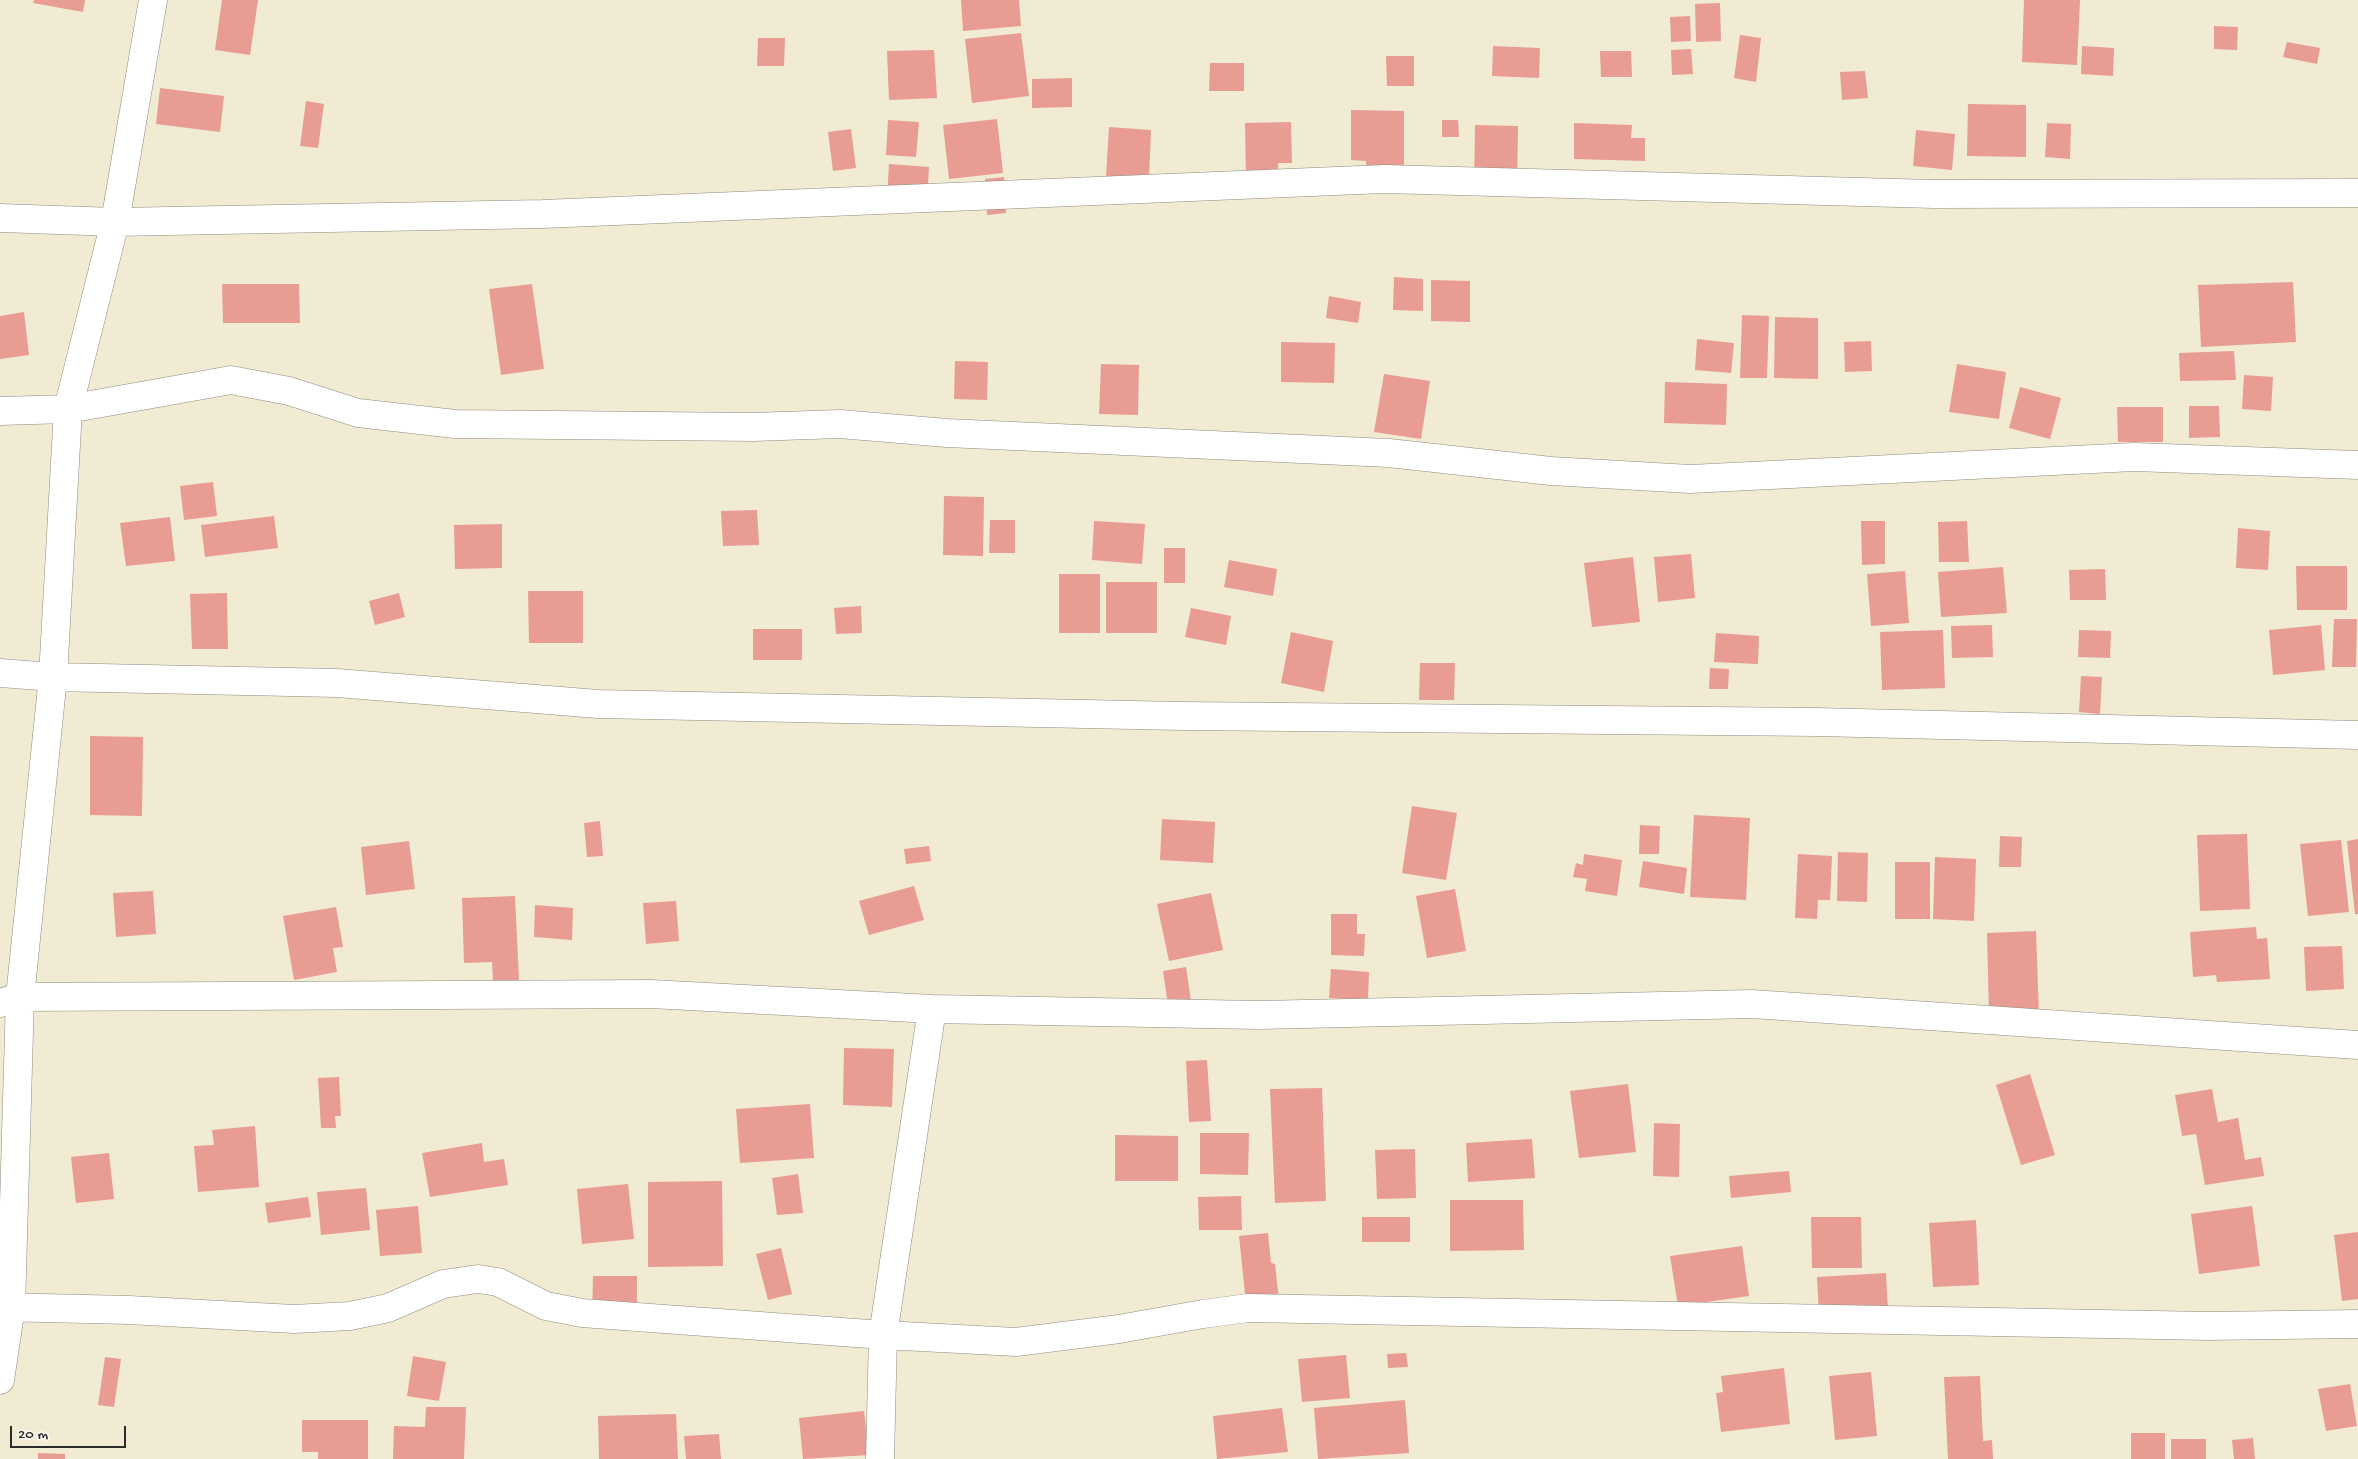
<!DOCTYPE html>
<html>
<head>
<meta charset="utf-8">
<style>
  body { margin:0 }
  #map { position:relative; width:2358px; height:1459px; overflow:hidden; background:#f1ebd3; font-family:"Gochi Hand",sans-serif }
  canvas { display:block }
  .scale { position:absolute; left:10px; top:1426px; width:116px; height:22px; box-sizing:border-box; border:2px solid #2b2b2b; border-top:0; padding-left:6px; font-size:15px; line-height:18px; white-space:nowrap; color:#2b2b2b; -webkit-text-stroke:4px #fbf7ec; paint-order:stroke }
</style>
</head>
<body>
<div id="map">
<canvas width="2358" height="1459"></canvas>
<div class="scale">20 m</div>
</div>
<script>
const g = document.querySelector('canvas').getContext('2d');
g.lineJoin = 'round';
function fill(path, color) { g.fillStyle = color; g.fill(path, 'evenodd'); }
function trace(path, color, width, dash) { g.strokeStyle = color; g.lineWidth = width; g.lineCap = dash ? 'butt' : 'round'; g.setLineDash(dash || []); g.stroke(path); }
fill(new Path2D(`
  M 34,0 L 85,0 L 83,12 L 33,3 Z
  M 222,0 L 258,0 L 250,55 L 215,50 Z
  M 961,0 L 1019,0 L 1021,26 L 963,31 Z
  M 2024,0 L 2080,0 L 2077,65 L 2022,62 Z
  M 1720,3 L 1721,41 L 1696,42 L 1695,4 Z
  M 1690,16 L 1691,41 L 1671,42 L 1670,17 Z
  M 2214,26 L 2238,27 L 2237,50 L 2214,49 Z
  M 1021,33 L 1029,96 L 972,103 L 965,39 Z
  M 1740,35 L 1761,38 L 1756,82 L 1734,78 Z
  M 758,38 L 785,38 L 784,66 L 757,66 Z
  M 2287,42 L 2320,48 L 2317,64 L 2283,57 Z
  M 1493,46 L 1540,48 L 1539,78 L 1492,76 Z
  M 2082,46 L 2114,48 L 2113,76 L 2081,74 Z
  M 1691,49 L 1693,74 L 1672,75 L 1671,50 Z
  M 934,50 L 937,98 L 889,100 L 887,51 Z
  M 1600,51 L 1631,51 L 1632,77 L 1601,77 Z
  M 1386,56 L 1414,56 L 1414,86 L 1387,86 Z
  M 1210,63 L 1244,63 L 1244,91 L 1209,91 Z
  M 1865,71 L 1868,98 L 1842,100 L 1840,72 Z
  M 1072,78 L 1072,107 L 1032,108 L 1032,79 Z
  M 160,88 L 224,96 L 220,132 L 156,124 Z
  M 306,101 L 324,104 L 318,148 L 300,146 Z
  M 1968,104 L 2026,105 L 2026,157 L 1967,156 Z
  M 1351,110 L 1404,111 L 1404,176 L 1366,175 L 1366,161 L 1351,160 Z
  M 997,119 L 1003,173 L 949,179 L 943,125 Z
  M 888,120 L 919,122 L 916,157 L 886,155 Z
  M 1442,120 L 1458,120 L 1459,137 L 1442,137 Z
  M 1291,122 L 1292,163 L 1278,163 L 1279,181 L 1246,181 L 1245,123 Z
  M 1574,123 L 1632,125 L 1631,138 L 1645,138 L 1645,161 L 1574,159 Z
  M 2047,123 L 2071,124 L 2070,159 L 2045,157 Z
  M 1475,125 L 1518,126 L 1517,194 L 1474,194 Z
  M 1109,127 L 1151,130 L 1149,179 L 1106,177 Z
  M 851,129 L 856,168 L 833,171 L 828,132 Z
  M 1916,130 L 1955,134 L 1952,170 L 1913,166 Z
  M 889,164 L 929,167 L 927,200 L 887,197 Z
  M 1004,177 L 1006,213 L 987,215 L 985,179 Z
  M 1394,277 L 1423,279 L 1423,311 L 1393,310 Z
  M 1431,280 L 1470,281 L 1470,322 L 1431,321 Z
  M 2293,282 L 2296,342 L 2201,347 L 2198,285 Z
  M 222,284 L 299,284 L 300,323 L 223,323 Z
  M 532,284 L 544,369 L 501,375 L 489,289 Z
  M 1329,296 L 1361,302 L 1358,323 L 1326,318 Z
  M 24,312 L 29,355 L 0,359 L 0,316 Z
  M 1742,315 L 1769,316 L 1767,378 L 1740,378 Z
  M 1775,317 L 1818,318 L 1818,379 L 1774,378 Z
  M 1697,339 L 1734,343 L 1731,373 L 1695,370 Z
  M 1871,341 L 1872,371 L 1845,372 L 1844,342 Z
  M 1281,342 L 1335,343 L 1334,383 L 1281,382 Z
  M 2234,351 L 2236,380 L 2180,381 L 2179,353 Z
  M 955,361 L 988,362 L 987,400 L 954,399 Z
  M 1101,364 L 1139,365 L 1138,415 L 1099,414 Z
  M 1957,364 L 2006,372 L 1999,419 L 1949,412 Z
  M 1384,374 L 1430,381 L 1421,439 L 1374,432 Z
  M 2244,375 L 2273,377 L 2271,411 L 2242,409 Z
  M 1665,382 L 1727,384 L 1726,425 L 1664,423 Z
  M 2020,387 L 2061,398 L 2050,439 L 2009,428 Z
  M 2189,406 L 2219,406 L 2220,437 L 2189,438 Z
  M 2117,407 L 2163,407 L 2163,442 L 2118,442 Z
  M 213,482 L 217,516 L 184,520 L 180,486 Z
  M 944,496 L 984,497 L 983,556 L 943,555 Z
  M 757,510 L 759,545 L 723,546 L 721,511 Z
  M 274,516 L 278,548 L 205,557 L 201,525 Z
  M 170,517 L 175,561 L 126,566 L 120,523 Z
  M 990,520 L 1015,520 L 1015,553 L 989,553 Z
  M 1094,521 L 1145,524 L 1142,564 L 1092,560 Z
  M 1861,521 L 1885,521 L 1885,564 L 1862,565 Z
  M 1967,521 L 1969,562 L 1939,562 L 1938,522 Z
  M 502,524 L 502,568 L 455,569 L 454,525 Z
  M 2238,528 L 2270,531 L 2268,570 L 2236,568 Z
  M 1164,548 L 1185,548 L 1185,583 L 1164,583 Z
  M 1691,554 L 1695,598 L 1658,602 L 1654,557 Z
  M 1633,557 L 1640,622 L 1592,627 L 1584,563 Z
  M 1229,560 L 1277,569 L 1273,596 L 1224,587 Z
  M 2296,566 L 2347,566 L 2347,610 L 2297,610 Z
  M 2003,567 L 2007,613 L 1941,617 L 1938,572 Z
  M 2105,569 L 2106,600 L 2070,600 L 2069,570 Z
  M 1905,571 L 1909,623 L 1871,626 L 1867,574 Z
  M 1059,574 L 1100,574 L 1100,633 L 1059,633 Z
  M 1106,582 L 1157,582 L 1157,633 L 1106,633 Z
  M 528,591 L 583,591 L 583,643 L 529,643 Z
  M 227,593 L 228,649 L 192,649 L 190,594 Z
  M 399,593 L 405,617 L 375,625 L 369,601 Z
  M 861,606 L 862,633 L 836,634 L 834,608 Z
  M 1191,608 L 1231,616 L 1226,645 L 1185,637 Z
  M 2334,619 L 2357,619 L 2356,667 L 2332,667 Z
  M 1992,625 L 1993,657 L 1952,658 L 1951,626 Z
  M 2321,625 L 2325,670 L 2273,675 L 2269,630 Z
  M 753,629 L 802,629 L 802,660 L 753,660 Z
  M 1943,630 L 1945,688 L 1882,690 L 1880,632 Z
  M 2079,630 L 2111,631 L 2110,658 L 2078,657 Z
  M 1291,632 L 1333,641 L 1324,692 L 1281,683 Z
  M 1716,633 L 1759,636 L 1758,664 L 1714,662 Z
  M 1420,663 L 1455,663 L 1454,700 L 1419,700 Z
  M 1710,668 L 1729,669 L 1728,689 L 1709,689 Z
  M 2081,676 L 2102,677 L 2100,714 L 2079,712 Z
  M 90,736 L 143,737 L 142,816 L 90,815 Z
  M 1412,806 L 1457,813 L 1446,880 L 1402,873 Z
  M 1694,815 L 1750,818 L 1746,900 L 1690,897 Z
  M 1162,819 L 1215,822 L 1213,863 L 1160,860 Z
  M 600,821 L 603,856 L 587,857 L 584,823 Z
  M 1640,825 L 1660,826 L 1659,854 L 1639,854 Z
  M 2247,834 L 2250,909 L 2200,911 L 2197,835 Z
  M 2000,836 L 2022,837 L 2021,867 L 1999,867 Z
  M 2358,839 L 2358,914 L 2355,914 L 2347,841 Z
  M 2341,840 L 2349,912 L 2308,916 L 2300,844 Z
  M 409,841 L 415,889 L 366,895 L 361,847 Z
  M 929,846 L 931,861 L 906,864 L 904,849 Z
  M 1838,852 L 1868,853 L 1867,902 L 1837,901 Z
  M 1584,854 L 1622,860 L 1617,896 L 1585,891 L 1587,879 L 1573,877 L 1576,863 L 1583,865 Z
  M 1798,854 L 1832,856 L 1830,900 L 1818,900 L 1817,919 L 1795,918 Z
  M 1935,857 L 1976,859 L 1974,921 L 1933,919 Z
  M 1643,861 L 1687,868 L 1684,894 L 1639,887 Z
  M 1895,862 L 1930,862 L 1930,919 L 1895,919 Z
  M 914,886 L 924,920 L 869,935 L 859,901 Z
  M 1455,889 L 1466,951 L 1427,958 L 1416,896 Z
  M 153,891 L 156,934 L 116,937 L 113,893 Z
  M 1211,893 L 1223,950 L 1169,961 L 1157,904 Z
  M 515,896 L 519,980 L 493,981 L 492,962 L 464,963 L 462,898 Z
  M 676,901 L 679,941 L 646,944 L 643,903 Z
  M 535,905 L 573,908 L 572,940 L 534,937 Z
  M 336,907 L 343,947 L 333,948 L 337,972 L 294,980 L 283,916 Z
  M 1331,914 L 1357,914 L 1357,934 L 1365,934 L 1364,956 L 1331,955 Z
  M 2256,927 L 2257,939 L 2267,938 L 2270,979 L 2217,982 L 2216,975 L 2193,977 L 2190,932 Z
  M 2036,931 L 2039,1015 L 1989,1016 L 1987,933 Z
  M 2342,946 L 2344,989 L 2306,991 L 2304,947 Z
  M 1186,967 L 1191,1001 L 1168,1005 L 1163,971 Z
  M 1331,969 L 1369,972 L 1368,1000 L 1329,998 Z
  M 844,1048 L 894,1049 L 892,1107 L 843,1105 Z
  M 1207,1060 L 1211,1121 L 1189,1122 L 1186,1061 Z
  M 2030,1074 L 2055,1155 L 2021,1165 L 1996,1085 Z
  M 339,1077 L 341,1116 L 335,1116 L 336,1128 L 321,1128 L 318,1078 Z
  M 1628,1084 L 1636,1152 L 1579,1158 L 1570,1091 Z
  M 1322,1088 L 1326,1201 L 1275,1203 L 1270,1089 Z
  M 2212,1089 L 2218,1122 L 2238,1118 L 2245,1160 L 2261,1157 L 2264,1176 L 2205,1185 L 2196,1134 L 2182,1136 L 2175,1095 Z
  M 810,1104 L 814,1158 L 740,1163 L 736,1109 Z
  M 1654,1123 L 1680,1124 L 1679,1177 L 1653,1176 Z
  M 255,1126 L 259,1187 L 198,1192 L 194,1146 L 214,1145 L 212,1130 Z
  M 1200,1133 L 1249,1133 L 1248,1175 L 1200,1174 Z
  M 1115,1135 L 1178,1136 L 1178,1181 L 1115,1181 Z
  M 1532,1139 L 1535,1178 L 1468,1182 L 1466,1143 Z
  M 482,1143 L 484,1162 L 504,1159 L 508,1185 L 430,1197 L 422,1153 Z
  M 1415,1149 L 1416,1198 L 1377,1199 L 1375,1150 Z
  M 109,1153 L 114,1199 L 76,1203 L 71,1157 Z
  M 1789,1171 L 1791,1192 L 1731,1198 L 1729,1176 Z
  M 798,1174 L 803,1213 L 777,1215 L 772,1178 Z
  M 722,1181 L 723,1266 L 648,1267 L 648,1182 Z
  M 628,1184 L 634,1239 L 582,1244 L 577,1189 Z
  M 366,1188 L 370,1230 L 321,1235 L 317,1192 Z
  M 1241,1196 L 1242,1230 L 1199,1230 L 1198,1197 Z
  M 308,1197 L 311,1217 L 268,1223 L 265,1203 Z
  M 1450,1200 L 1523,1200 L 1524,1250 L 1450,1251 Z
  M 418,1206 L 422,1253 L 380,1256 L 376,1210 Z
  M 2252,1206 L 2260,1266 L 2199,1274 L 2191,1214 Z
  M 1362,1217 L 1410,1217 L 1410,1242 L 1362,1242 Z
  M 1811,1217 L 1861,1217 L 1862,1268 L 1812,1268 Z
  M 1976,1220 L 1979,1285 L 1933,1287 L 1929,1223 Z
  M 2358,1232 L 2358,1299 L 2342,1301 L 2334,1235 Z
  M 1268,1233 L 1271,1263 L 1275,1264 L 1279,1300 L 1246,1303 L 1239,1236 Z
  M 1742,1246 L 1749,1296 L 1678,1306 L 1670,1256 Z
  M 781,1248 L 792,1294 L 768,1300 L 756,1254 Z
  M 1886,1273 L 1888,1312 L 1819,1316 L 1817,1277 Z
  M 593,1276 L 637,1276 L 637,1319 L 592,1318 Z
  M 1406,1353 L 1408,1367 L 1388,1368 L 1387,1354 Z
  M 1346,1355 L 1350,1398 L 1302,1402 L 1298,1359 Z
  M 413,1356 L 446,1362 L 439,1401 L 407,1396 Z
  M 105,1357 L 121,1359 L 114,1407 L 98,1405 Z
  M 1784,1368 L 1790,1424 L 1721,1432 L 1716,1393 L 1723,1392 L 1721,1376 Z
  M 1871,1372 L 1877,1436 L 1835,1440 L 1829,1376 Z
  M 1980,1376 L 1983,1441 L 1992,1440 L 1993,1459 L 1948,1459 L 1944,1377 Z
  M 2350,1384 L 2357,1426 L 2326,1431 L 2318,1389 Z
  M 1405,1400 L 1409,1453 L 1318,1459 L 1314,1408 Z
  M 426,1407 L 466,1407 L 464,1459 L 393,1459 L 394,1426 L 425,1427 Z
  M 1282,1408 L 1288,1452 L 1217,1459 L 1213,1416 Z
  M 864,1411 L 869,1455 L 803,1459 L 799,1418 Z
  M 676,1414 L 678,1459 L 599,1459 L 598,1416 Z
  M 302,1420 L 368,1420 L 368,1459 L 318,1459 L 318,1452 L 302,1452 Z
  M 2131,1433 L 2165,1433 L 2165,1459 L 2131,1459 Z
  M 719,1434 L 721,1459 L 686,1459 L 684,1436 Z
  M 2253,1438 L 2255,1459 L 2234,1459 L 2232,1440 Z
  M 2171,1439 L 2206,1439 L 2206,1459 L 2171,1459 Z
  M 38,1453 L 65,1454 L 65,1459 L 38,1459 Z`), '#e89c94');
const minor = new Path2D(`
  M 0,218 L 115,222 L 543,214 L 1384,179 L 1934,194 L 2358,193
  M 0,411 L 68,409 L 231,380 L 289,391 L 358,413 L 455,424 L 753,427 L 840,424 L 947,433 L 1389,453 L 1551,471 L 1690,479 L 2134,457 L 2358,465
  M 0,673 L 53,677 L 337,683 L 598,704 L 1182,716 L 1817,722 L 2358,735
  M 0,1003 L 20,997 L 651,994 L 932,1009 L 1259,1015 L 1752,1004 L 2358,1045
  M 0,1307 L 129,1310 L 294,1319 L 350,1316 L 388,1308 L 443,1284 L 478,1279 L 498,1282 L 546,1306 L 582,1313 L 883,1335 L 1016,1342 L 1119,1329 L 1203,1314 L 1248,1308 L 2208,1326 L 2358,1324
  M 0,1380 L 11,1307 L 20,997 L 53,677 L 68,409 L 115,222 L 153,0
  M 880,1459 L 883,1335 L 932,1009`);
trace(minor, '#8e8b7f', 29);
trace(minor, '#fff', 28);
</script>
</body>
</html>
